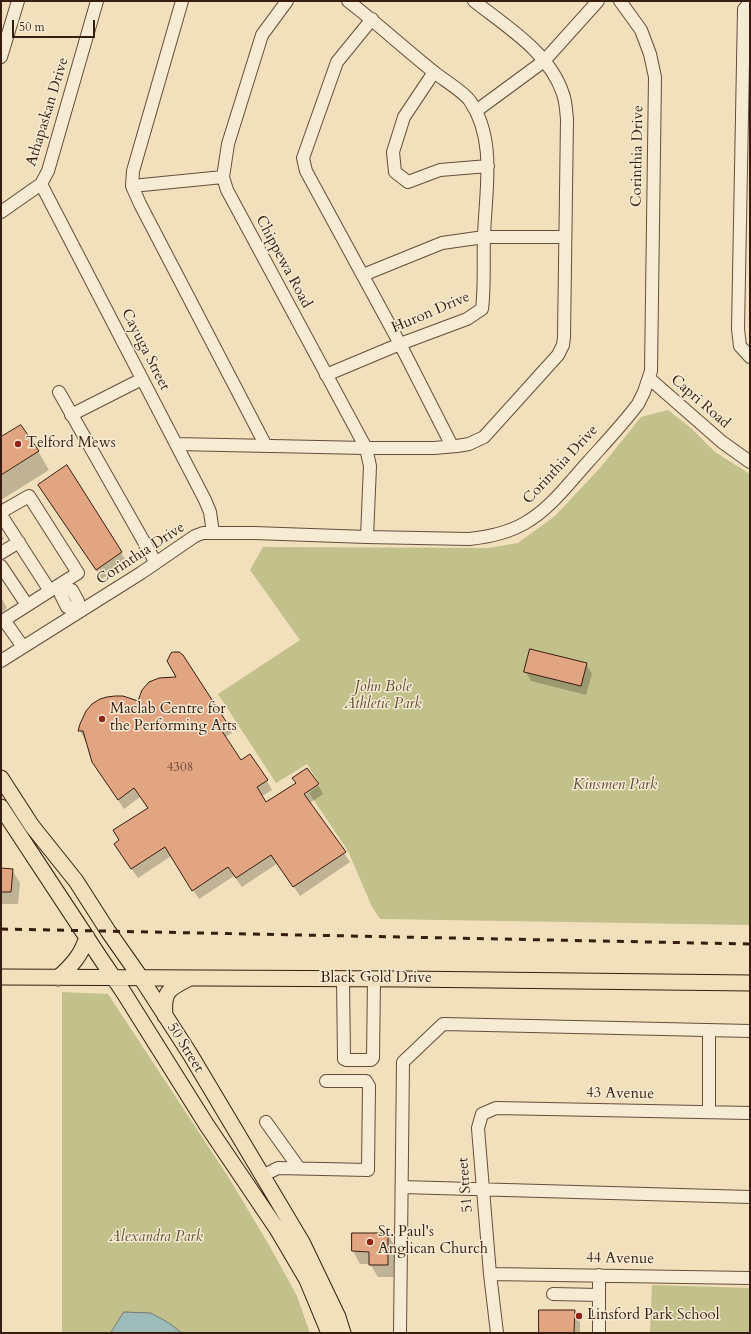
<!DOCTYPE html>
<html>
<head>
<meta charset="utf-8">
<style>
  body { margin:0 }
  #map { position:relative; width:751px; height:1334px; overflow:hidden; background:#f1e0bb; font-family:Cardo,serif }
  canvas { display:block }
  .frame { position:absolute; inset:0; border:2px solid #381c10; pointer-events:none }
  .scale { position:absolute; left:12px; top:20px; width:83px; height:18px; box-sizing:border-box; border:2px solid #381c10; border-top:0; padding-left:5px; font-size:12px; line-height:14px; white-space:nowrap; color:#381c10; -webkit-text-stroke:3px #f6ebd3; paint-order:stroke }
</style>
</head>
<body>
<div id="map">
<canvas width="751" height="1334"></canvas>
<div class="frame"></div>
<div class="scale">50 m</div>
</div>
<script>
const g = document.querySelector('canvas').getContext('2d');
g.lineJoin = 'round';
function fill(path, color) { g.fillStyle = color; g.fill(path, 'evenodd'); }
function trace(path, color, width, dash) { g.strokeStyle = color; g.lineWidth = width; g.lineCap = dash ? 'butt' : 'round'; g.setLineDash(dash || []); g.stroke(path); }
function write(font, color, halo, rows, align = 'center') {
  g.font = font + ' Cardo,serif'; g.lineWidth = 3; g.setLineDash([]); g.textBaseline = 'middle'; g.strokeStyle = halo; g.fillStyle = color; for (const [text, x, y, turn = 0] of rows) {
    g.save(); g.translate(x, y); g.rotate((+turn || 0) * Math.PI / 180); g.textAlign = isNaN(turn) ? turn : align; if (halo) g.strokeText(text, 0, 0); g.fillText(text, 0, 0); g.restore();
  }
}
fill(new Path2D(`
  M 668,410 L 691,428 L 715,452 L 750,474 L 750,925 L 380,919 L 372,907 L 348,851 L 309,793 L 320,785 L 307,764 L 276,783 L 218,694 L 300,640 L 250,570 L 263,547 L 488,548 L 518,543 L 555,516 L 600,468 L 641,417 Z
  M 62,992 L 108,994 L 229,1178 L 269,1245 L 297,1296 L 310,1333 L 62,1333 Z
  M 652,1285 L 750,1288 L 750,1333 L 650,1333 Z`), '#c2c08b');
const water = new Path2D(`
  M 124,1312 L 151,1313 L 169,1323 L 182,1333 L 111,1333 Z`);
fill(water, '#9dbbb9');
trace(water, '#757b75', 1);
fill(new Path2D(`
  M 1,438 L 38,451 L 49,470 L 1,500 Z
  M 66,467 L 127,562 L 102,579 L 45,494 Z
  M 1,534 L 4,539 L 1,541 Z
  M 1,597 L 7,608 L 1,613 Z
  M 182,655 L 232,733 L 225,737 L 241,761 L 267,781 L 272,790 L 262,796 L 266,803 L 297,784 L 293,778 L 318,785 L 323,794 L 310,803 L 350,862 L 300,896 L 278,863 L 242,887 L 234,876 L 199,899 L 171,856 L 138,878 L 121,854 L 148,809 L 140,797 L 124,809 L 93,762 L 87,741 L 85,740 L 80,731 L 139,702 L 178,678 Z
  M 586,664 L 592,674 L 586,695 L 531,681 L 526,672 Z
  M 1,869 L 12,870 L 20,883 L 18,904 L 1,904 Z
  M 353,1234 L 388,1234 L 395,1247 L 395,1277 L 378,1277 L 370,1264 L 360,1264 L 353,1251 Z
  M 574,1311 L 580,1321 L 580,1333 L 540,1333 Z`), '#0003');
const building = new Path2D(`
  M 21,425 L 39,451 L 1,475 L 1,437 Z
  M 67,465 L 122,552 L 96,570 L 38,485 Z
  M 530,649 L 587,663 L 581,686 L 524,672 Z
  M 174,652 L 179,652 L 183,655 L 227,723 L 220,728 L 241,760 L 250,754 L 268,780 L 257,787 L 266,802 L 296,783 L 292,778 L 307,768 L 319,784 L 304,794 L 346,852 L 293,887 L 271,855 L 236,878 L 228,867 L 192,891 L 165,847 L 131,869 L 114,844 L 119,840 L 113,830 L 148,808 L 134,788 L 118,800 L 92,762 L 83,731 L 78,731 L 80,724 L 86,711 L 92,704 L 100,699 L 107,697 L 115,696 L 123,696 L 138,701 L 142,690 L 149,682 L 159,678 L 176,677 L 167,661 L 171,653 Z
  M 1,868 L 13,869 L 11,892 L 1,892 Z
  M 352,1233 L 388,1233 L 388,1265 L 369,1265 L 369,1252 L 352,1251 Z
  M 539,1310 L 575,1310 L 574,1333 L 539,1333 Z`);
fill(building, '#e2a582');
trace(building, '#381c10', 1);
const minor = new Path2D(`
  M 182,1 L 133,171 L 132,186 L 140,204 L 266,446
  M 287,1 L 262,35 L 228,144 L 223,177 L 227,190 L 366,448 L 370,466 L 367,537
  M 750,3 L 744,9 L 738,329 L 740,346 L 750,357
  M 372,19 L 337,62 L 303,158 L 306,171 L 400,344 L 452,446
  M 1,57 L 18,1
  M 434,72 L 404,117 L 393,152 L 395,172 L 408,182 L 440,170 L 488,166
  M 476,111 L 544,61 L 598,1
  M 41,184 L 205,500 L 210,512 L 213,533
  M 132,186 L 223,177
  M 1,212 L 41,184 L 48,171 L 97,1
  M 363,275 L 442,243 L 484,237 L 565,237
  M 326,375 L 400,344 L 467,319 L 482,309 C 485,285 483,261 484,237 C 485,193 497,140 470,101 C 464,92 444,80 435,73 C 405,49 378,24 348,1
  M 650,379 L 722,442 L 750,462
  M 59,392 L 156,563
  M 71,415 L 142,379
  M 176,444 L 366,448 L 434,448 L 457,446 L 469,444 L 484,437 L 558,355 L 563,345 L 564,337 L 567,119 C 566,111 566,102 563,94 C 550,53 507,27 474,1
  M 1,512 L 29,496 L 78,573 L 4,620
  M 1,515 L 50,591
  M 1,553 L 19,542
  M 1,566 L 27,605
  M 63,589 L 72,590 L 78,601 L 76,608 L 79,612
  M 63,589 L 61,595 L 67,607 L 76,608
  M 1,621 L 4,620 L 23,647
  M 1,661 L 141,573 L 195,536 L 203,533 L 254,533 L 367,537 L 469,539 C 488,537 508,533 525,523 C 550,509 569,483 588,462 C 605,443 623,424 638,404 L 644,392 L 651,371 L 655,77 L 650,54 L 641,30 L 620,1
  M 343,979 L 344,1059 L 346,1060 L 371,1060 L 373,1058 L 374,979
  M 709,1112 L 709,1030
  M 266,1122 L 299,1168
  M 262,1176 L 278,1168 L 368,1170 L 369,1086 L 366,1081 L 326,1081
  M 402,1187 L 750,1197
  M 490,1274 L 750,1278
  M 553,1294 L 599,1295
  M 400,1333 L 403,1062 L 443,1024 L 750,1031
  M 497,1333 L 490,1274 L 479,1141 L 478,1128 L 482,1114 L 496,1108 L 750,1113
  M 599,1333 L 599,1275`);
const major = new Path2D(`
  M 1,778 L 32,826 L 76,881 L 108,931 L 141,978 L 190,1054 L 302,1242 L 338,1317 L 343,1333
  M 1,807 L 99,956 L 124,993 L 206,1124 L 277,1229 L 307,1280 L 329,1333
  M 1,977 L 404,979 L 750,983
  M 58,978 C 72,965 81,956 87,937
  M 165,1016 C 163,992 168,989 188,979`);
trace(minor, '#664d3b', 14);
trace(major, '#381c10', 17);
trace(minor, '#f6ebd3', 12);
trace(major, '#f1e0bb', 15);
trace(new Path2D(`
  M 1,929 L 750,944`), '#381c10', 3, [7, 7]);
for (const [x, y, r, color] of [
  [18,444,4,"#8f2418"],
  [102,719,4,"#8f2418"],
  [370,1242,4,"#8f2418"],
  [579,1316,4,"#8f2418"]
]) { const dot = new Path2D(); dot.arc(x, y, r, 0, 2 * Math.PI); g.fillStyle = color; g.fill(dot); trace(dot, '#f6ebd3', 1.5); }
write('13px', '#623e2c', null, [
  ["4308",180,768]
]);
write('15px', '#381c10', '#f6ebd3', [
  ["Athapaskan Drive",48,112,-73],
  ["Corinthia Drive",638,156,-89],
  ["Chippewa Road",283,262,62],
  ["Huron Drive",431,313,-23],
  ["Cayuga Street",145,350,63],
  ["Capri Road",700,402,41],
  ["Corinthia Drive",561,465,-47],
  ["Corinthia Drive",141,554,-33],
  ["Black Gold Drive",376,979],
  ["50 Street",185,1048,58],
  ["43 Avenue",620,1094,1],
  ["51 Street",466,1185,-95],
  ["44 Avenue",620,1259,1]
]);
write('15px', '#381c10', '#f6ebd3', [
  ["Telford Mews",26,444],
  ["Maclab Centre for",110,710],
  ["the Performing Arts",110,727],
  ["St. Paul's",378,1233],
  ["Anglican Church",378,1250],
  ["Linsford Park School",587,1316]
], 'left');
write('italic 15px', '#614d35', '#f6ebd3', [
  ["John Bole",383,688],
  ["Athletic Park",383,705],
  ["Kinsmen Park",615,786],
  ["Alexandra Park",156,1238]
]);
</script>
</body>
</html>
